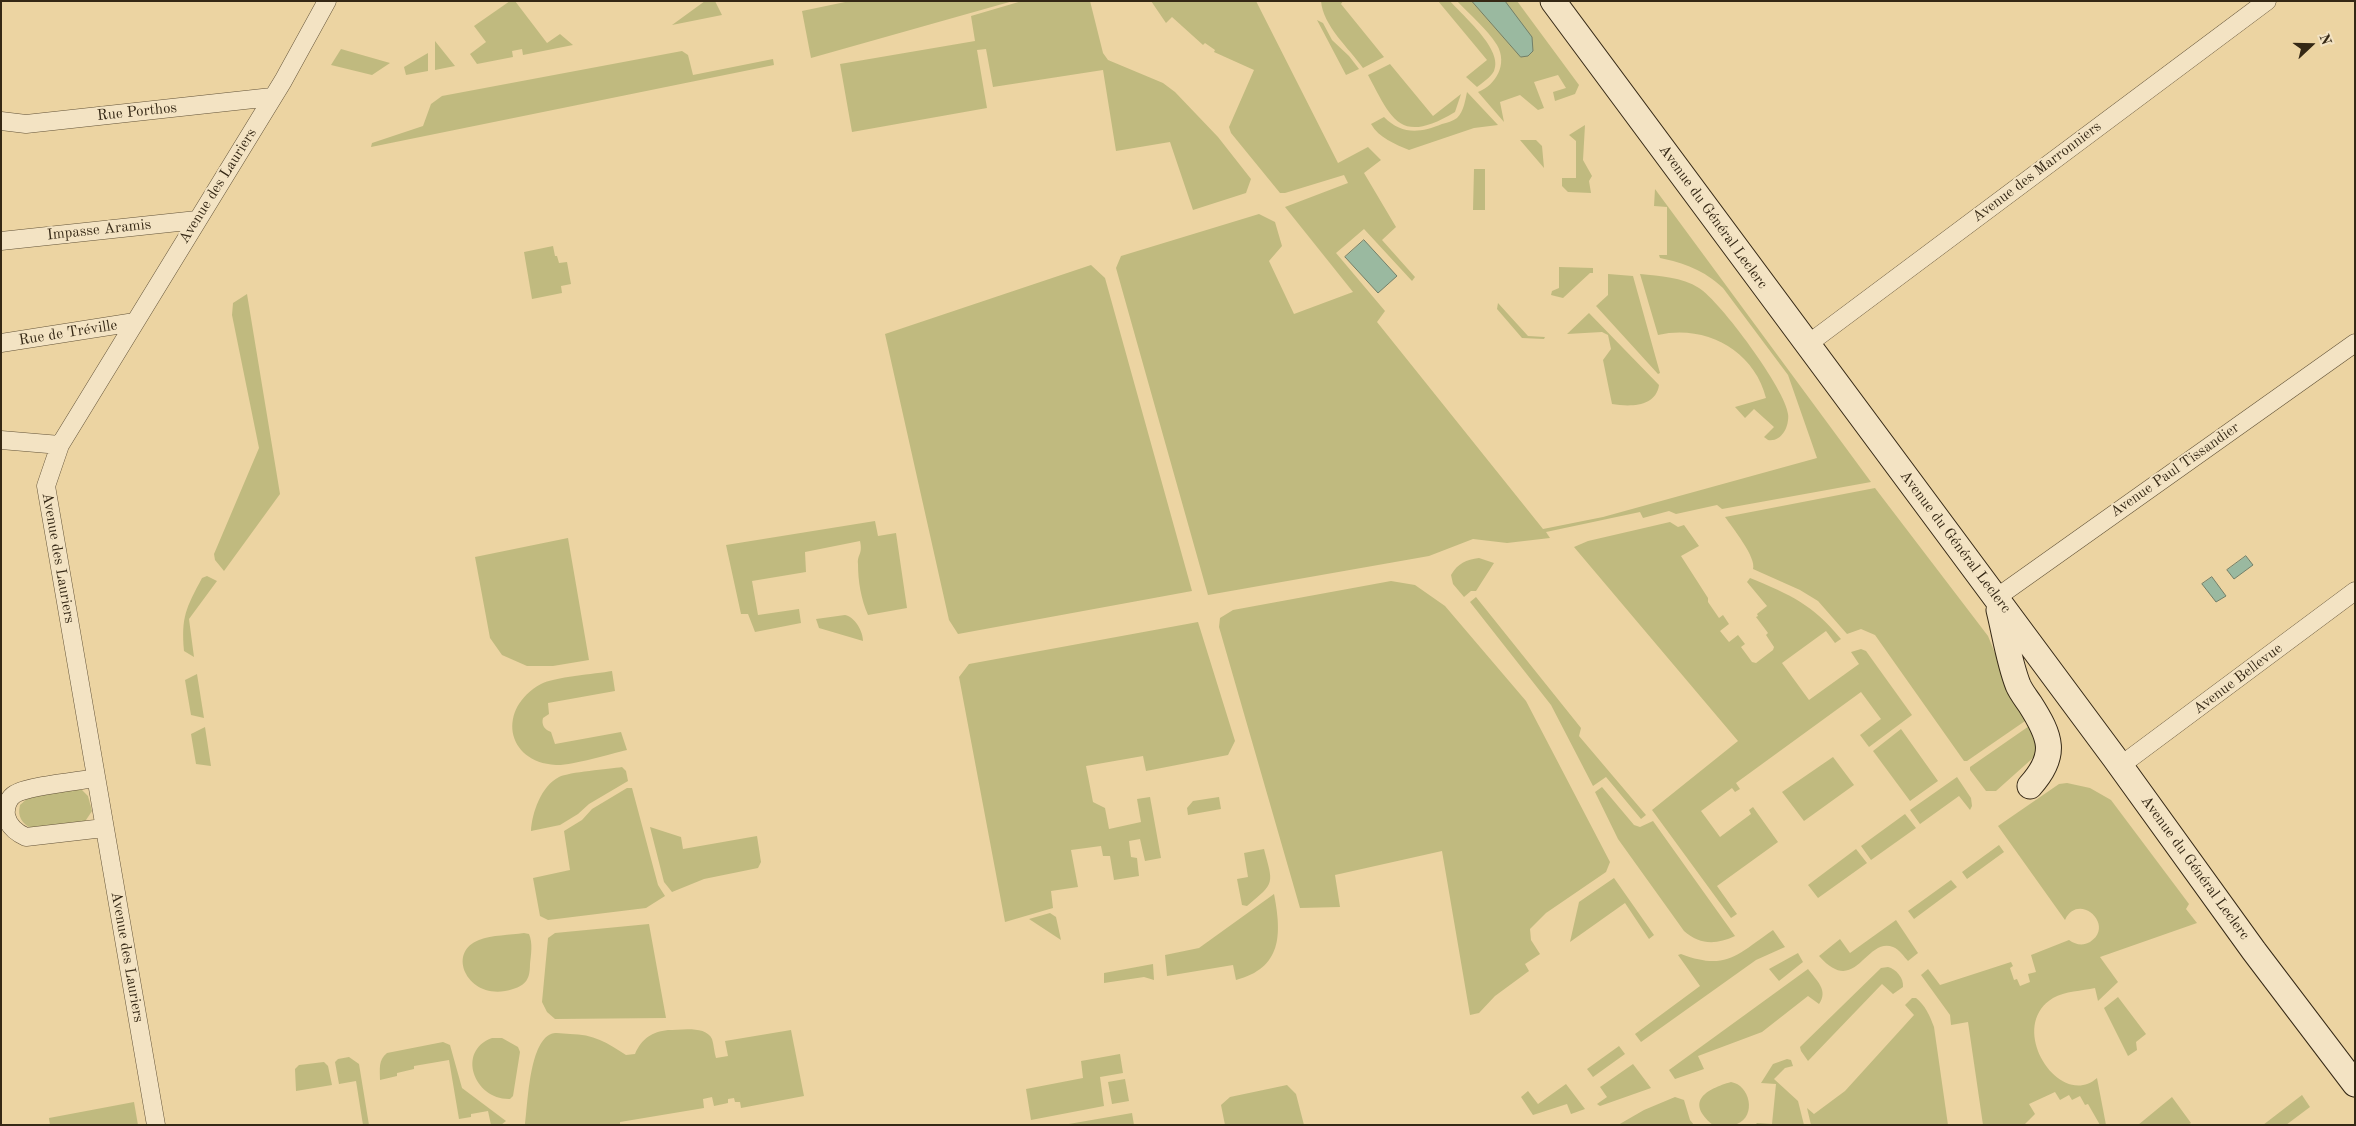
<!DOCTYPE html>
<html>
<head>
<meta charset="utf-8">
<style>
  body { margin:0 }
  #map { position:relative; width:2356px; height:1126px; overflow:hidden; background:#ecd4a2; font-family:"Old Standard TT",serif }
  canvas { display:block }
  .frame { position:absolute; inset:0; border:2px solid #352815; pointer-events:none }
  .north { position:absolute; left:2286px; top:20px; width:50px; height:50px; -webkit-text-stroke:4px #f3e3c3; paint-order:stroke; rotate:69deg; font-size:14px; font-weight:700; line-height:20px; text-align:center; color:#352815 }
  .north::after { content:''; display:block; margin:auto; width:18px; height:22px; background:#352815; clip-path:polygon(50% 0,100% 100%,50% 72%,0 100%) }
</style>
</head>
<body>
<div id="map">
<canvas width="2356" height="1126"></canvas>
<div class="frame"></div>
<div class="north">N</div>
</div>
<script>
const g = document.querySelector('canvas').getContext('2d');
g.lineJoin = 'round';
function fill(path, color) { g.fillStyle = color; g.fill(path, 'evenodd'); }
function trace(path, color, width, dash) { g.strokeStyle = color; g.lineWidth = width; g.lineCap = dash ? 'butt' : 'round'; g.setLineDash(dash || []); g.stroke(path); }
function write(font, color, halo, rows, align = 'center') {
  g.font = font + ' "Old Standard TT",serif'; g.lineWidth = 4; g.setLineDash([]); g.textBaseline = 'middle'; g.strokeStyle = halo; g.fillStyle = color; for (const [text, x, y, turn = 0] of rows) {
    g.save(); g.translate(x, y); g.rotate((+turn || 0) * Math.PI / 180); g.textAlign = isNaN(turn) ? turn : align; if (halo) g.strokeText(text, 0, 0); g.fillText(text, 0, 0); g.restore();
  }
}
fill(new Path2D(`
  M 510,1 L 515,1 L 547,43 L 560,34 L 573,45 L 523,55 L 522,49 L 512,51 L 513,57 L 477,64 L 470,54 L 486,42 L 474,26 Z
  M 705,1 L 715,1 L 722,15 L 672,25 Z
  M 850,1 L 1013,1 L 811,58 L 802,11 Z
  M 1022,1 L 1090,1 L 1103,53 L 1108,60 L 1163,83 L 1175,92 L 1218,137 L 1251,179 L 1246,193 L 1193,210 L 1170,142 L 1116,151 L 1103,70 L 993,87 L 986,49 L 977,50 L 987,108 L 852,132 L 840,64 L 975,41 L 971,16 Z
  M 1151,1 L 1256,1 L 1338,163 L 1368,147 L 1381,160 L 1364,173 L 1396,227 L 1382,240 L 1415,277 L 1412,281 L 1364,229 L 1336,253 L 1385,311 L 1377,322 L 1543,529 L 1603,517 L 1817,458 L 1788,375 L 1723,288 C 1704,270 1684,263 1660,258 L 1659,255 L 1667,255 L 1667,207 L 1654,206 L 1655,189 L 1871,482 L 1722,509 L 1717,505 L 1676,514 L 1669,511 L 1643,518 L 1640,512 L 1546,532 L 1550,538 L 1507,543 L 1473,539 L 1429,556 L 1208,595 L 1116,268 L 1121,256 L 1259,214 L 1275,222 L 1282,246 L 1269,261 L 1294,314 L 1353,292 L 1285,207 L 1348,183 L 1344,175 L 1285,193 L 1280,193 L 1231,133 L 1229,127 L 1254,70 L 1214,52 L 1215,50 L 1205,43 L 1203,45 L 1172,17 L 1166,23 Z
  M 1321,1 L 1343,1 L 1341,4 L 1384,57 L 1363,68 C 1349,48 1323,26 1321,1 Z
  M 1438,1 L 1450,1 C 1463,16 1504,50 1494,71 C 1491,77 1482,83 1477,87 L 1466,77 L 1487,60 Z
  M 1457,1 L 1517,1 L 1579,85 L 1575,94 L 1555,101 L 1553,92 L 1566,88 L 1558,75 L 1534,82 L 1544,108 L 1538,110 L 1520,95 L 1500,102 L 1504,122 L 1478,92 C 1496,85 1508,64 1497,45 C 1487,29 1470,15 1457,1 Z
  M 1317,20 L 1323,23 L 1332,40 L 1349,56 L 1359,69 L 1346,75 Z
  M 435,41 L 455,66 L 435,70 Z
  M 341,49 L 390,63 L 372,75 L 331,65 Z
  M 682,51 L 688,55 L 693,75 L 773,59 L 774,65 L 371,147 L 372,143 L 423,126 L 431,104 L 442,96 Z
  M 428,53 L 428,71 L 406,75 L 404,67 Z
  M 1390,64 L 1433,116 L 1461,94 L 1455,112 C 1400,145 1392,120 1368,75 Z
  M 1467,92 L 1498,125 L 1474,128 L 1409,150 C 1395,144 1379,138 1371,124 L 1384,117 C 1402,135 1420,133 1442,124 C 1447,123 1453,121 1457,118 C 1464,111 1465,101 1467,92 Z
  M 1585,125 L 1583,160 L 1592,176 L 1589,181 L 1591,193 L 1568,192 L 1562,186 L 1562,178 L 1576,178 L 1576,141 L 1569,135 Z
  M 1520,140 L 1536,140 L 1542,146 L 1544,168 Z
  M 1474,169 L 1485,169 L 1485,210 L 1473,210 Z
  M 553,246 L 555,256 L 557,256 L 559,263 L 567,262 L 571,284 L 561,286 L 562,293 L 532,299 L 524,252 Z
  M 1091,265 L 1105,278 L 1192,591 L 958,634 L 949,620 L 885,334 Z
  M 1559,267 L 1593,268 L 1593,273 L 1590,273 L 1563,298 L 1551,295 L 1552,291 L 1559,288 Z
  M 1608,274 L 1633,276 L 1660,373 L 1658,374 L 1596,306 L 1608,295 Z
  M 1640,274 C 1660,276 1682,277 1699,288 C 1720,301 1786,390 1788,414 C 1789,419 1787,428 1784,432 C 1780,438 1775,441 1768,440 L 1764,437 L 1774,427 L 1754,409 L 1745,418 L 1735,407 L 1766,398 C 1754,350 1705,324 1658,335 Z
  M 247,294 L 280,494 L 224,571 L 215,560 L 214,554 L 259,448 L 232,315 L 233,303 Z
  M 1498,303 L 1528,336 L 1545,337 L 1544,339 L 1522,338 L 1497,309 Z
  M 1589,313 L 1659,385 C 1656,407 1630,407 1612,404 L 1603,360 L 1611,349 L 1608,335 L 1602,332 L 1567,334 Z
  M 1875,488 L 1988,636 L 2015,702 L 2028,719 L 1967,761 L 1964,761 L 1875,635 L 1861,629 L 1847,634 L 1818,601 L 1800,590 L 1753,569 C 1757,558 1732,527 1725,517 Z
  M 875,521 L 878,536 L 896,533 L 907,608 L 868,615 C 861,599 858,581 858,564 C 857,554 863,555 860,541 L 805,552 L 806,572 L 752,581 L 758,615 L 799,609 L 801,623 L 755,632 L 748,614 L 741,614 L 726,545 Z
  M 1670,522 L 1678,527 L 1684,525 L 1699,546 L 1681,556 L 1708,598 L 1708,602 L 1719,618 L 1723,615 L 1729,624 L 1720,631 L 1729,642 L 1738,635 L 1745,644 L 1741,647 L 1752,662 L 1756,663 L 1773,650 L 1774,647 L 1766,635 L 1768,633 L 1756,617 L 1758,616 L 1757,614 L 1767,606 L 1747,582 L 1750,578 C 1791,595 1812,604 1841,639 L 1835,643 L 1826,631 L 1782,663 L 1809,700 L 1859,664 L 1851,652 L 1861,649 L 1866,651 L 1912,715 L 1869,747 L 1860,735 L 1881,719 L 1861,692 L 1736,783 L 1740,789 L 1735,792 L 1732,788 L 1701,811 L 1720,837 L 1751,814 L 1749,810 L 1753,807 L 1778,842 L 1717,886 L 1737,914 L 1731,918 L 1652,810 L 1738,741 L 1574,547 L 1588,541 Z
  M 568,538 L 589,660 L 553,666 L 527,666 L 502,655 L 490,638 L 475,557 Z
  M 1479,558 L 1494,563 L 1476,591 L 1471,591 L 1464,597 L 1453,584 L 1451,575 C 1458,563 1466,560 1479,558 Z
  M 207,576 L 217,581 L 189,619 L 194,657 L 184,651 C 181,617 186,608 202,578 Z
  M 1391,581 L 1415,585 L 1445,606 L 1526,701 L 1610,862 L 1606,872 L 1546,913 L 1530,929 L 1531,940 L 1540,954 L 1525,964 L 1529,971 L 1495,996 L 1479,1013 L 1470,1015 L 1442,851 L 1335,875 L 1340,907 L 1300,908 L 1219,627 L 1220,618 L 1233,610 Z
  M 1476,597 L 1581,728 L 1579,736 L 1646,815 L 1641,819 L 1606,777 L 1593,786 L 1551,705 L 1470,602 Z
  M 845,615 C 855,617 863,631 863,641 L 819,628 L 816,619 Z
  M 1198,622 L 1235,741 L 1228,755 L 1146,771 L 1143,756 L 1086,766 L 1093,802 L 1105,808 L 1109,829 L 1141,822 L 1137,799 L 1150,797 L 1161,858 L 1145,861 L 1140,839 L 1129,841 L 1131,857 L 1137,858 L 1139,876 L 1114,880 L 1110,856 L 1103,856 L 1101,846 L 1071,850 L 1078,887 L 1051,891 L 1053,908 L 1005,922 L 959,677 L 969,664 Z
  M 612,671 L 615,691 L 548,703 L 549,714 L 543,718 C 541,725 545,730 551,732 L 555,744 L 621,732 L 627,750 C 610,754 570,766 556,765 C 505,762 497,708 541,684 C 554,677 595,674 612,671 Z
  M 197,674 L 204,718 L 191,715 L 185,680 Z
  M 2032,724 L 2040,746 L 2034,757 L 1996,791 L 1986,791 L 1970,770 L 1970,767 Z
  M 205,727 L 211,766 L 196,764 L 191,734 Z
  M 1901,729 L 1938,781 L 1910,801 L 1873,751 Z
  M 1833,757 L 1854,785 L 1804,821 L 1782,792 Z
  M 622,767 L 626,771 L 628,781 L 589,804 L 578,814 L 560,825 L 531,831 C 532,813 541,786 559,777 C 569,772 609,769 622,767 Z
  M 1957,777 L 1971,798 L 1972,806 L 1970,810 L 1959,796 L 1920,824 L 1910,810 Z
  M 2067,783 L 2090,788 L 2111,800 L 2189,904 L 2186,909 L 2197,923 L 2100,957 L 2118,982 L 2098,1001 L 2095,988 C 2082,991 2065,991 2053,998 C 2005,1027 2060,1111 2097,1078 L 2106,1125 L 2100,1125 L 2088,1104 L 2085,1105 L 2080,1096 L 2072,1100 L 2069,1095 L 2060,1100 L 2055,1092 L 2029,1104 L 2035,1114 L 2024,1125 L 1983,1125 L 1968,1022 L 1951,1025 L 1950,1015 L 1921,975 L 1928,969 L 1940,985 L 2011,962 L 2013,966 L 2010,968 L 2014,980 L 2017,979 L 2020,986 L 2030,982 L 2028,974 L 2036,972 L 2031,955 L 2069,940 C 2076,945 2083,946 2090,942 C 2116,926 2079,891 2065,920 L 1998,826 L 2059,784 Z
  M 1602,787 L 1634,825 L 1640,827 L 1653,821 L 1735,936 C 1716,945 1700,945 1684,931 L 1618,839 L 1595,792 Z
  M 627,788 L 632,788 L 658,885 L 665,896 L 646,908 L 548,920 L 540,916 L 533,878 L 570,870 L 564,831 L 582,820 L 592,809 Z
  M 73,790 L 82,790 L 88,796 L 92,811 L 84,823 L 32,829 C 22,823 17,817 20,805 L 30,796 Z
  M 1219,797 L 1221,809 L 1188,815 L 1187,808 L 1193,801 Z
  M 1905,814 L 1916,828 L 1871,860 L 1861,846 Z
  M 650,827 L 681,837 L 683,849 L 757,836 L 761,862 L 758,868 L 704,879 L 672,892 L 664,882 Z
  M 1999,845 L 2004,852 L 1967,879 L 1962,872 Z
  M 1264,849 C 1273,884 1276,882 1247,906 L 1242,905 L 1237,879 L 1248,877 L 1244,853 Z
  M 1856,849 L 1867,863 L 1818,898 L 1808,885 Z
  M 1614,878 L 1654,935 L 1649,939 L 1625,903 L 1570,942 L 1579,902 Z
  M 1951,880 L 1957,887 L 1914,919 L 1908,911 Z
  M 1274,894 C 1282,935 1282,968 1236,980 L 1233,965 L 1167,976 L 1165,955 L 1199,948 Z
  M 1050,913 L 1056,917 L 1061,940 L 1029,919 Z
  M 1896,920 L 1918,953 L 1908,961 C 1904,957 1899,949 1893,947 C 1865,937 1856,998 1819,956 L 1840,939 L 1850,953 Z
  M 649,924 L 666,1018 L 555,1019 L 547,1012 L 542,1002 L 548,938 L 555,933 Z
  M 1773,930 L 1785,947 L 1756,960 L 1641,1042 L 1635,1034 L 1700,986 L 1678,955 L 1681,954 C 1726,971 1737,955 1773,930 Z
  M 524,933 L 529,934 C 533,943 531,955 530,964 C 530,979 526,985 513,989 C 470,1004 444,953 479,940 C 492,935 510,935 524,933 Z
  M 1798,953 L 1803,962 L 1779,981 L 1769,969 Z
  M 1153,964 L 1154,980 L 1144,977 L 1104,983 L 1104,973 Z
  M 1888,967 C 1896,969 1904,978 1903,987 L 1893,994 L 1882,984 L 1808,1061 L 1801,1051 L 1800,1047 L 1881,968 Z
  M 1808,969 C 1816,980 1829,990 1819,1004 L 1808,996 L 1762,1032 L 1698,1056 L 1704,1069 L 1675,1079 L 1669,1070 Z
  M 2118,997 L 2146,1034 L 2136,1042 L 2137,1050 L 2128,1056 L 2104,1008 Z
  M 1912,998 L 1916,998 C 1925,1005 1930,1016 1934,1027 L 1948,1125 L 1811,1125 L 1807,1108 L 1814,1114 L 1845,1091 L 1914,1015 L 1905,1005 Z
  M 668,1030 C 680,1030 706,1025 712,1039 C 714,1045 714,1052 716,1058 L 728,1056 L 725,1041 L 791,1030 L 804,1096 L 741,1108 L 740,1102 L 735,1102 L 734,1098 L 728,1099 L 728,1103 L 714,1106 L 712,1097 L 703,1099 L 704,1108 L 620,1122 L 620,1125 L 525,1125 C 528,1104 529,1043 551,1034 C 556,1032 564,1034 570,1034 C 593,1034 608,1043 626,1055 L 635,1054 C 642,1038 652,1032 668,1030 Z
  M 492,1038 L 502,1038 L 518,1047 L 520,1052 L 513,1096 L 510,1099 C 474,1100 456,1051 492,1038 Z
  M 443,1042 L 450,1045 L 462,1088 L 506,1121 L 501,1125 L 491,1125 L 488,1111 L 471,1114 L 471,1117 L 459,1119 L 449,1060 L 414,1066 L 414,1069 L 397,1073 L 397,1076 L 380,1080 C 380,1069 378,1060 387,1053 Z
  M 1619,1046 L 1625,1054 L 1593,1077 L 1587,1069 Z
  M 1120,1054 L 1123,1073 L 1100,1077 L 1104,1106 L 1031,1120 L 1026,1089 L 1083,1078 L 1081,1061 Z
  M 349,1057 L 359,1064 L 369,1125 L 363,1125 L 356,1081 L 339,1084 L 335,1062 L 338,1059 Z
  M 1787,1059 L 1791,1060 L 1793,1066 L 1785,1068 L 1774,1079 L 1798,1101 L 1804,1125 L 1755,1125 L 1757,1123 L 1772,1124 L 1776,1084 L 1761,1083 L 1773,1064 Z
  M 324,1062 L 328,1066 L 332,1085 L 296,1091 L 295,1069 L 299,1065 Z
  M 1633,1064 L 1651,1088 L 1600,1106 L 1597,1104 L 1607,1097 L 1600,1087 Z
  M 1125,1079 L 1129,1101 L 1112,1104 L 1108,1082 Z
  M 1731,1082 C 1750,1085 1757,1116 1737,1124 C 1731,1126 1720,1125 1713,1125 C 1684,1101 1707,1089 1731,1082 Z
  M 1566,1084 L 1585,1109 L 1571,1114 L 1567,1104 L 1533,1115 L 1521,1097 L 1528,1091 L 1538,1104 Z
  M 1287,1085 L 1296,1094 L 1304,1125 L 1225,1125 L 1221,1105 L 1230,1097 Z
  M 2302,1095 L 2310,1107 L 2286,1125 L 2263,1125 Z
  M 1675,1097 L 1684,1100 L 1690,1120 L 1694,1125 L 1618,1125 L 1644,1110 Z
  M 2172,1097 L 2191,1123 L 2188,1125 L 2138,1125 Z
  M 134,1102 L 138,1125 L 50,1125 L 49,1118 Z
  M 1132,1113 L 1134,1125 L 1063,1125 Z`), '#c0ba7f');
const water = new Path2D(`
  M 1472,1 L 1505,1 L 1532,37 L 1533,51 L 1528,56 L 1521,57 Z
  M 1364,240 L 1397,276 L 1378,293 L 1345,257 Z
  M 2246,556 L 2253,565 L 2234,579 L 2227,570 Z
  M 2212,577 L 2226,596 L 2216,602 L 2202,584 Z`);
fill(water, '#9ab9a0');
trace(water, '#727f68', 1);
const minor = new Path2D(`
  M 1,121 L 26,124 L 272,97
  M 1,241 L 197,220
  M 1,343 L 135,322
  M 1808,344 L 2267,1
  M 1,440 L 60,445
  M 1996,598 L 2355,343
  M 2120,766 L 2355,591
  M 96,778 C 79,781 28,786 15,794 C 8,798 5,808 6,815 C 8,826 17,833 26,837 L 104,828
  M 156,1125 L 46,486 L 60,445 L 283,81 L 327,1`);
const secondary = new Path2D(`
  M 1553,1 L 2114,757 L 2254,951 L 2355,1084
  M 1999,610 C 2005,634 2009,662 2018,685 C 2021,692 2026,698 2030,704 C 2051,737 2058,755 2030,786`);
trace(minor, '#635338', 19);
trace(secondary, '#352815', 27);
trace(minor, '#f3e3c3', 18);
trace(secondary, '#f3e3c3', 25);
write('15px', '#352815', '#f3e3c3', [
  ["Rue Porthos",137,112,-6],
  ["Avenue des Marronniers",2037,172,-37],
  ["Avenue des Lauriers",218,186,-58],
  ["Avenue du Général Leclerc",1713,217,54],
  ["Impasse Aramis",99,230,-6],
  ["Rue de Tréville",68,333,-9],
  ["Avenue Paul Tissandier",2175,470,-35],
  ["Avenue du Général Leclerc",1955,542,53],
  ["Avenue des Lauriers",58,558,80],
  ["Avenue Bellevue",2238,679,-37],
  ["Avenue du Général Leclerc",2195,868,54],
  ["Avenue des Lauriers",127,957,80]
]);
</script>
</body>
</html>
